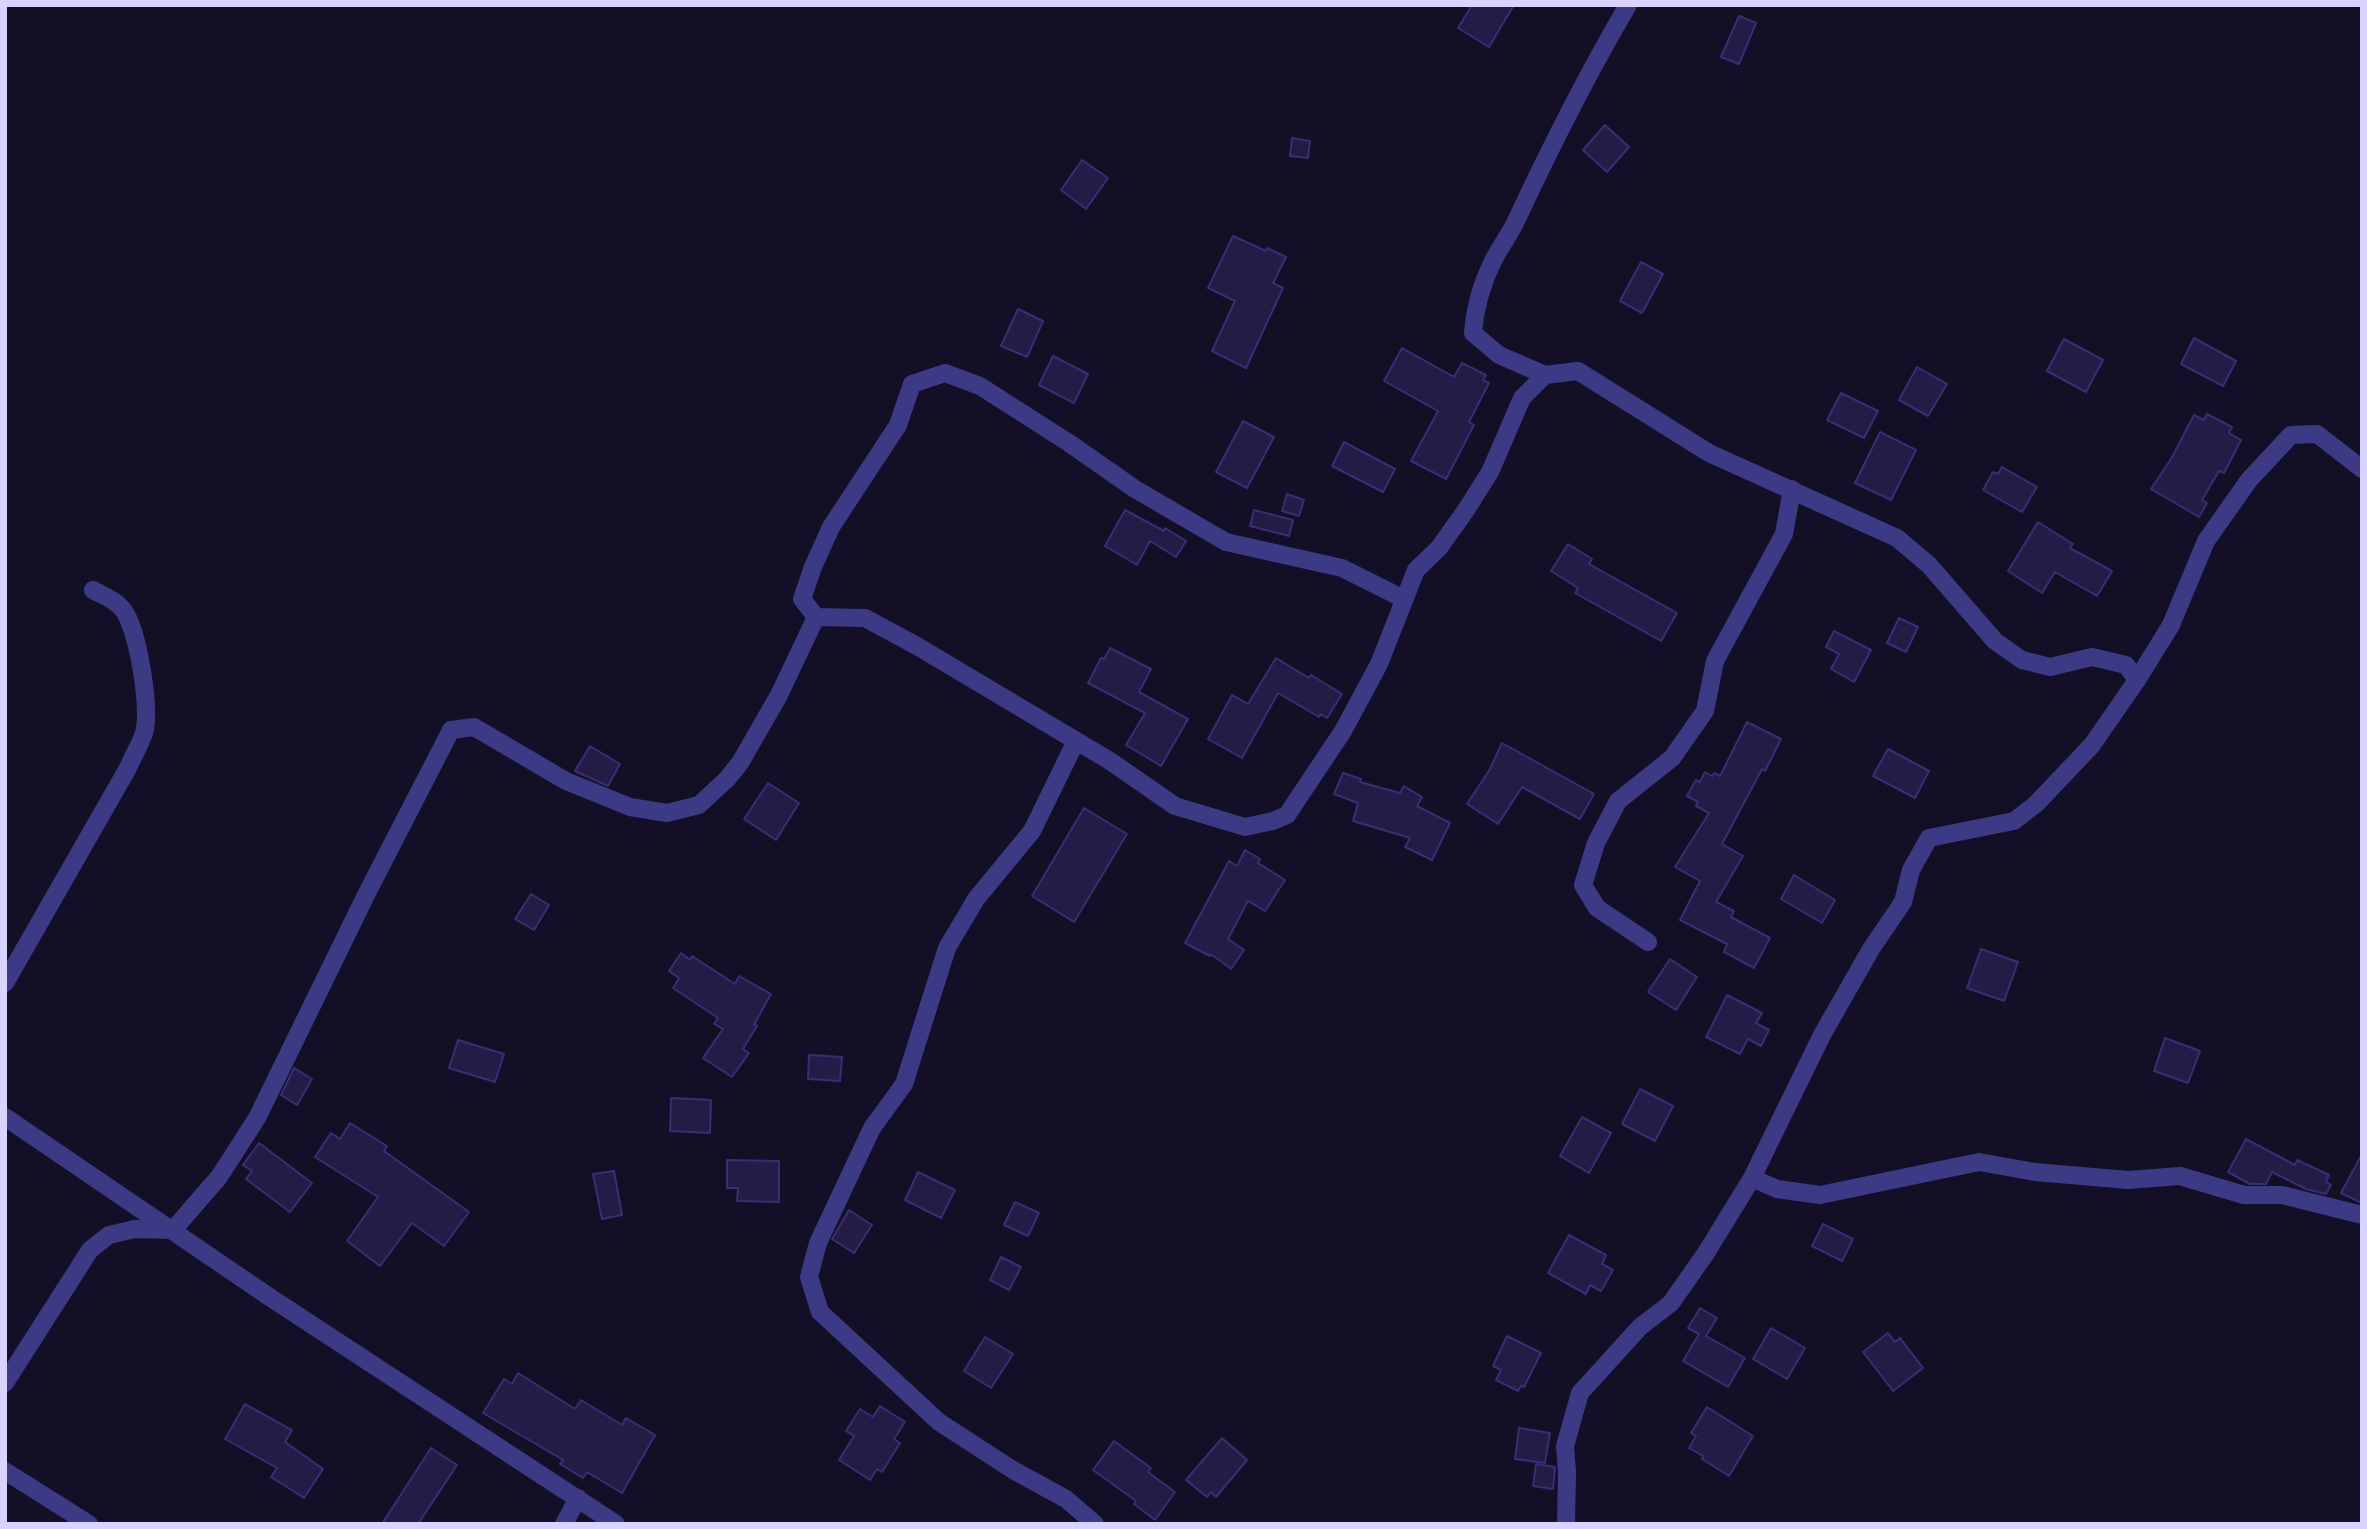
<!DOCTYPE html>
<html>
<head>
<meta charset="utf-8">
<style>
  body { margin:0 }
  #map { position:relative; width:2367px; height:1529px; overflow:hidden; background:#130f26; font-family:Quicksand,sans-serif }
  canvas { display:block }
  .frame { position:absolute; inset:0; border:7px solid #d9d4ff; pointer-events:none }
</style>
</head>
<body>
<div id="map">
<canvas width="2367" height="1529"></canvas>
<div class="frame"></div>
</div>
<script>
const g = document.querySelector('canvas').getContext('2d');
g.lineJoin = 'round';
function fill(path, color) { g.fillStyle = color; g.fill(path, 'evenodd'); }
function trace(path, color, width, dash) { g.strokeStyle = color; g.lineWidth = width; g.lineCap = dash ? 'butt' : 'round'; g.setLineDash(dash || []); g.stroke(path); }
const building = new Path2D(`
  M 1472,5 L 1514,5 L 1489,47 L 1458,28 Z
  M 1739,16 L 1756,23 L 1739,64 L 1721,57 Z
  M 1605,125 L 1629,147 L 1607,172 L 1583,150 Z
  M 1292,138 L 1310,141 L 1308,158 L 1290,156 Z
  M 1082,160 L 1108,178 L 1086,209 L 1061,190 Z
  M 1233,236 L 1266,251 L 1267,248 L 1286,257 L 1273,283 L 1283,288 L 1246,368 L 1212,351 L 1235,301 L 1208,288 Z
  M 1641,262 L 1663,274 L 1642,313 L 1620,301 Z
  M 1018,309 L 1043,321 L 1027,357 L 1001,346 Z
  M 2194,338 L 2236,361 L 2223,386 L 2181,364 Z
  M 2064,339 L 2103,360 L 2086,392 L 2047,371 Z
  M 1402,348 L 1454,377 L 1462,363 L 1486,375 L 1483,380 L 1489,383 L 1469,422 L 1474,425 L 1446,479 L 1411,461 L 1438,411 L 1384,381 Z
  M 1053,356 L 1088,374 L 1074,403 L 1039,385 Z
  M 1917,367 L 1947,384 L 1928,416 L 1899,400 Z
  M 1841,393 L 1878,411 L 1864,438 L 1827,420 Z
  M 2207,414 L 2232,427 L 2229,433 L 2241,440 L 2224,473 L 2219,471 L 2202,500 L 2207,503 L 2199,517 L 2151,489 L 2171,459 L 2194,415 L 2204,420 Z
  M 1243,421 L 1274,437 L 1247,488 L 1216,472 Z
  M 1880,432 L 1916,450 L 1891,500 L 1855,483 Z
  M 1344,442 L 1395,469 L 1383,492 L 1332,466 Z
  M 2002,467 L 2037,487 L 2022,512 L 1983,490 L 1993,472 L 1998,474 Z
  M 1287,494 L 1304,500 L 1299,516 L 1282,511 Z
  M 1125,510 L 1164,531 L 1165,528 L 1186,541 L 1176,557 L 1150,541 L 1137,565 L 1105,546 Z
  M 1254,510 L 1293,520 L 1289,536 L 1250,526 Z
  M 2038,522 L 2073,544 L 2070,548 L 2112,571 L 2097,596 L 2055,572 L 2042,593 L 2008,571 Z
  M 1568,544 L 1592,559 L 1589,564 L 1677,613 L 1661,641 L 1575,593 L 1578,588 L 1551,571 Z
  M 1899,618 L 1918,627 L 1906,652 L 1887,643 Z
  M 1834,631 L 1871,650 L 1854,682 L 1831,669 L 1839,654 L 1826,647 Z
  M 1110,648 L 1151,669 L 1139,692 L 1188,719 L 1161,766 L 1126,745 L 1145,713 L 1088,683 L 1101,658 L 1104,659 Z
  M 1276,658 L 1309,678 L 1311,675 L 1342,694 L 1327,718 L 1320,714 L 1319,717 L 1278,693 L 1242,758 L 1208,739 L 1232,695 L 1248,704 Z
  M 1747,722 L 1781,739 L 1765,771 L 1762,769 L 1722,844 L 1743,856 L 1716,902 L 1734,911 L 1731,917 L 1770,938 L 1754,968 L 1724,952 L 1727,944 L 1680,920 L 1700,881 L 1675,867 L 1709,813 L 1696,806 L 1698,802 L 1687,796 L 1696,780 L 1700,782 L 1705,772 L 1712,776 L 1714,773 L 1720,776 Z
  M 1502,743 L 1594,794 L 1580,819 L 1522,787 L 1498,824 L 1467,804 L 1490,769 Z
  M 590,746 L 620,764 L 608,786 L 575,771 Z
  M 1888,749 L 1929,771 L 1915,798 L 1873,776 Z
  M 1343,773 L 1361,779 L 1360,782 L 1400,793 L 1404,786 L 1422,797 L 1417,806 L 1450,823 L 1432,860 L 1405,847 L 1410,838 L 1353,821 L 1358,803 L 1334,794 Z
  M 768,783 L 799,803 L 776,840 L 744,819 Z
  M 1084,808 L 1127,834 L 1074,922 L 1032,896 Z
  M 1245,850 L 1260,859 L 1258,863 L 1285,880 L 1265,911 L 1248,901 L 1228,939 L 1244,950 L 1231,969 L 1211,954 L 1210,956 L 1185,943 L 1229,861 L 1237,866 Z
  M 1794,875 L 1835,900 L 1822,923 L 1781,899 Z
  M 531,894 L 549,905 L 534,930 L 515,919 Z
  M 1981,949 L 2018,962 L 2004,1001 L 1967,988 Z
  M 681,953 L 690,960 L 692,956 L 735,984 L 739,976 L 771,994 L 754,1025 L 757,1026 L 743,1049 L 749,1053 L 732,1077 L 703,1058 L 723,1029 L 714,1024 L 718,1018 L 673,988 L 679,978 L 669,971 Z
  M 1670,959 L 1697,977 L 1676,1010 L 1648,992 Z
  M 1727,995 L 1762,1013 L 1756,1023 L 1769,1030 L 1761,1046 L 1748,1039 L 1740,1054 L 1706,1037 Z
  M 2165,1038 L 2200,1051 L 2188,1083 L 2154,1071 Z
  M 458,1040 L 504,1054 L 495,1082 L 449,1068 Z
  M 809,1055 L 842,1057 L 840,1081 L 808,1079 Z
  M 294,1068 L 312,1079 L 297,1105 L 281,1095 Z
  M 1640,1089 L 1673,1106 L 1655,1141 L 1622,1124 Z
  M 671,1098 L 711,1100 L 710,1133 L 670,1131 Z
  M 1582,1117 L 1611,1133 L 1589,1173 L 1560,1156 Z
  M 350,1123 L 387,1146 L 384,1151 L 469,1212 L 444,1246 L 412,1223 L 380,1266 L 347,1241 L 378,1197 L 315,1157 L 331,1133 L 340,1139 Z
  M 2246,1139 L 2295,1165 L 2297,1160 L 2329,1175 L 2326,1182 L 2331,1185 L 2326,1194 L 2306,1189 L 2272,1172 L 2266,1184 L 2250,1184 L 2228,1172 Z
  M 259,1143 L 312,1183 L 290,1212 L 246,1179 L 252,1171 L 243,1165 Z
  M 2362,1154 L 2362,1203 L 2341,1193 Z
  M 727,1160 L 779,1161 L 779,1202 L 737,1201 L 738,1188 L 727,1188 Z
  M 614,1171 L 622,1215 L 602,1219 L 593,1174 Z
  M 918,1172 L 955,1190 L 941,1218 L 905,1200 Z
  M 1015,1202 L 1039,1213 L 1028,1236 L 1004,1225 Z
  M 849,1210 L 872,1225 L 854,1253 L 832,1239 Z
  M 1823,1224 L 1853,1239 L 1842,1261 L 1812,1246 Z
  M 1569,1235 L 1606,1255 L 1602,1264 L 1613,1270 L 1601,1291 L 1590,1285 L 1586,1294 L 1548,1273 Z
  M 1001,1257 L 1021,1267 L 1009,1290 L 990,1280 Z
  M 1700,1308 L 1717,1318 L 1706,1336 L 1745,1358 L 1728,1387 L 1683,1361 L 1699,1334 L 1688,1328 Z
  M 1771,1328 L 1805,1348 L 1787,1379 L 1753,1359 Z
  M 1888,1333 L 1895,1342 L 1900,1338 L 1923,1368 L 1893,1391 L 1863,1352 Z
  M 1507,1336 L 1541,1353 L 1524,1387 L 1521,1386 L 1518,1391 L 1496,1380 L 1501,1370 L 1493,1366 Z
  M 985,1337 L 1013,1354 L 991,1388 L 964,1371 Z
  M 518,1373 L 575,1409 L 581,1400 L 622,1425 L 626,1418 L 655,1435 L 622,1493 L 587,1472 L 583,1478 L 560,1464 L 563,1460 L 483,1413 L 504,1379 L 512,1384 Z
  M 245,1404 L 292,1430 L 285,1442 L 323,1469 L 304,1498 L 271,1477 L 277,1468 L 225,1439 Z
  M 880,1406 L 905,1422 L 894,1439 L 900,1443 L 882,1472 L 877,1469 L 870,1480 L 839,1460 L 854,1436 L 846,1431 L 860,1409 L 873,1417 Z
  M 1707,1407 L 1753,1436 L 1729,1476 L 1702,1459 L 1703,1456 L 1689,1448 L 1696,1436 L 1691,1433 Z
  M 1519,1428 L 1550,1433 L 1545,1463 L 1515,1459 Z
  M 1222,1438 L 1247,1460 L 1216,1497 L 1211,1492 L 1207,1497 L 1186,1480 Z
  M 1114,1441 L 1151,1468 L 1148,1472 L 1175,1492 L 1155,1520 L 1134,1504 L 1136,1501 L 1093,1470 Z
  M 431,1448 L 457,1465 L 418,1524 L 382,1524 Z
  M 1536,1464 L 1555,1467 L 1553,1489 L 1533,1486 Z`);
fill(building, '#241b47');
trace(building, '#3b2d73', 2);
trace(new Path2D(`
  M 1545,375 L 1499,355 L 1473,333 C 1475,308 1482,283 1493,261 C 1500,247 1510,234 1517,219 C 1551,146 1587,75 1628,5
  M 816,617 L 865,618 L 917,646 L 1110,761 L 1175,806 L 1245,827 L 1273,821 L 1287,815 L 1343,731 L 1379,664 L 1416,570 L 1439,548 L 1466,510 L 1490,472 L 1522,398 L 1545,375 L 1578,371 L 1709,453 L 1897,538 L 1929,565 L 1995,641 L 2022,660 L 2050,667 L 2092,657 L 2126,665 L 2137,680
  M 1076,741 L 1032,831 L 976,899 L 947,948 L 904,1084 L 872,1128 L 818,1243 L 809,1277 L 820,1312 L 939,1422 L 1013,1470 L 1066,1499 L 1095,1524
  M 1648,942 L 1597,908 L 1583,885 L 1596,843 L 1618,801 L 1672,758 L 1705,711 L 1715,661 L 1784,534 L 1792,489
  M 5,983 L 128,768 C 133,756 140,745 144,733 C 151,709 138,631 124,611 C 116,600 104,596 93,590
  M 5,1117 L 271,1298 L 616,1524
  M 1752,1178 L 1777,1189 L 1820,1195 L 1979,1162 L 2035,1172 L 2128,1180 L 2180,1176 L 2244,1195 L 2282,1195 L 2362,1215
  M 173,1230 L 219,1177 L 257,1118 L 367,893 L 451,730 L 474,727 L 566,781 L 630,807 L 667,813 L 699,805 L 727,779 L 740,763 L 779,695 L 816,617 L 802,599 L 813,567 L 831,527 L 898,425 L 912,384 L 945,373 L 980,386 L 1069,443 L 1135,489 L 1226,542 L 1342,568 L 1404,599
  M 5,1383 L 90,1250 L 109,1235 L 135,1229 L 173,1230
  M 5,1471 L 89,1524
  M 564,1524 L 578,1498
  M 1566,1524 L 1567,1472 L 1565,1446 L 1580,1393 L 1640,1327 L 1671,1303 L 1706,1253 L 1752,1178 L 1822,1035 L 1871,949 L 1903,902 L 1911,870 L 1929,838 L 2014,821 L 2036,804 L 2092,745 L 2137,680 L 2171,625 L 2206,541 L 2249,480 L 2291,435 L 2317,434 L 2362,469`), '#3d3a85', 18);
</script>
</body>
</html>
